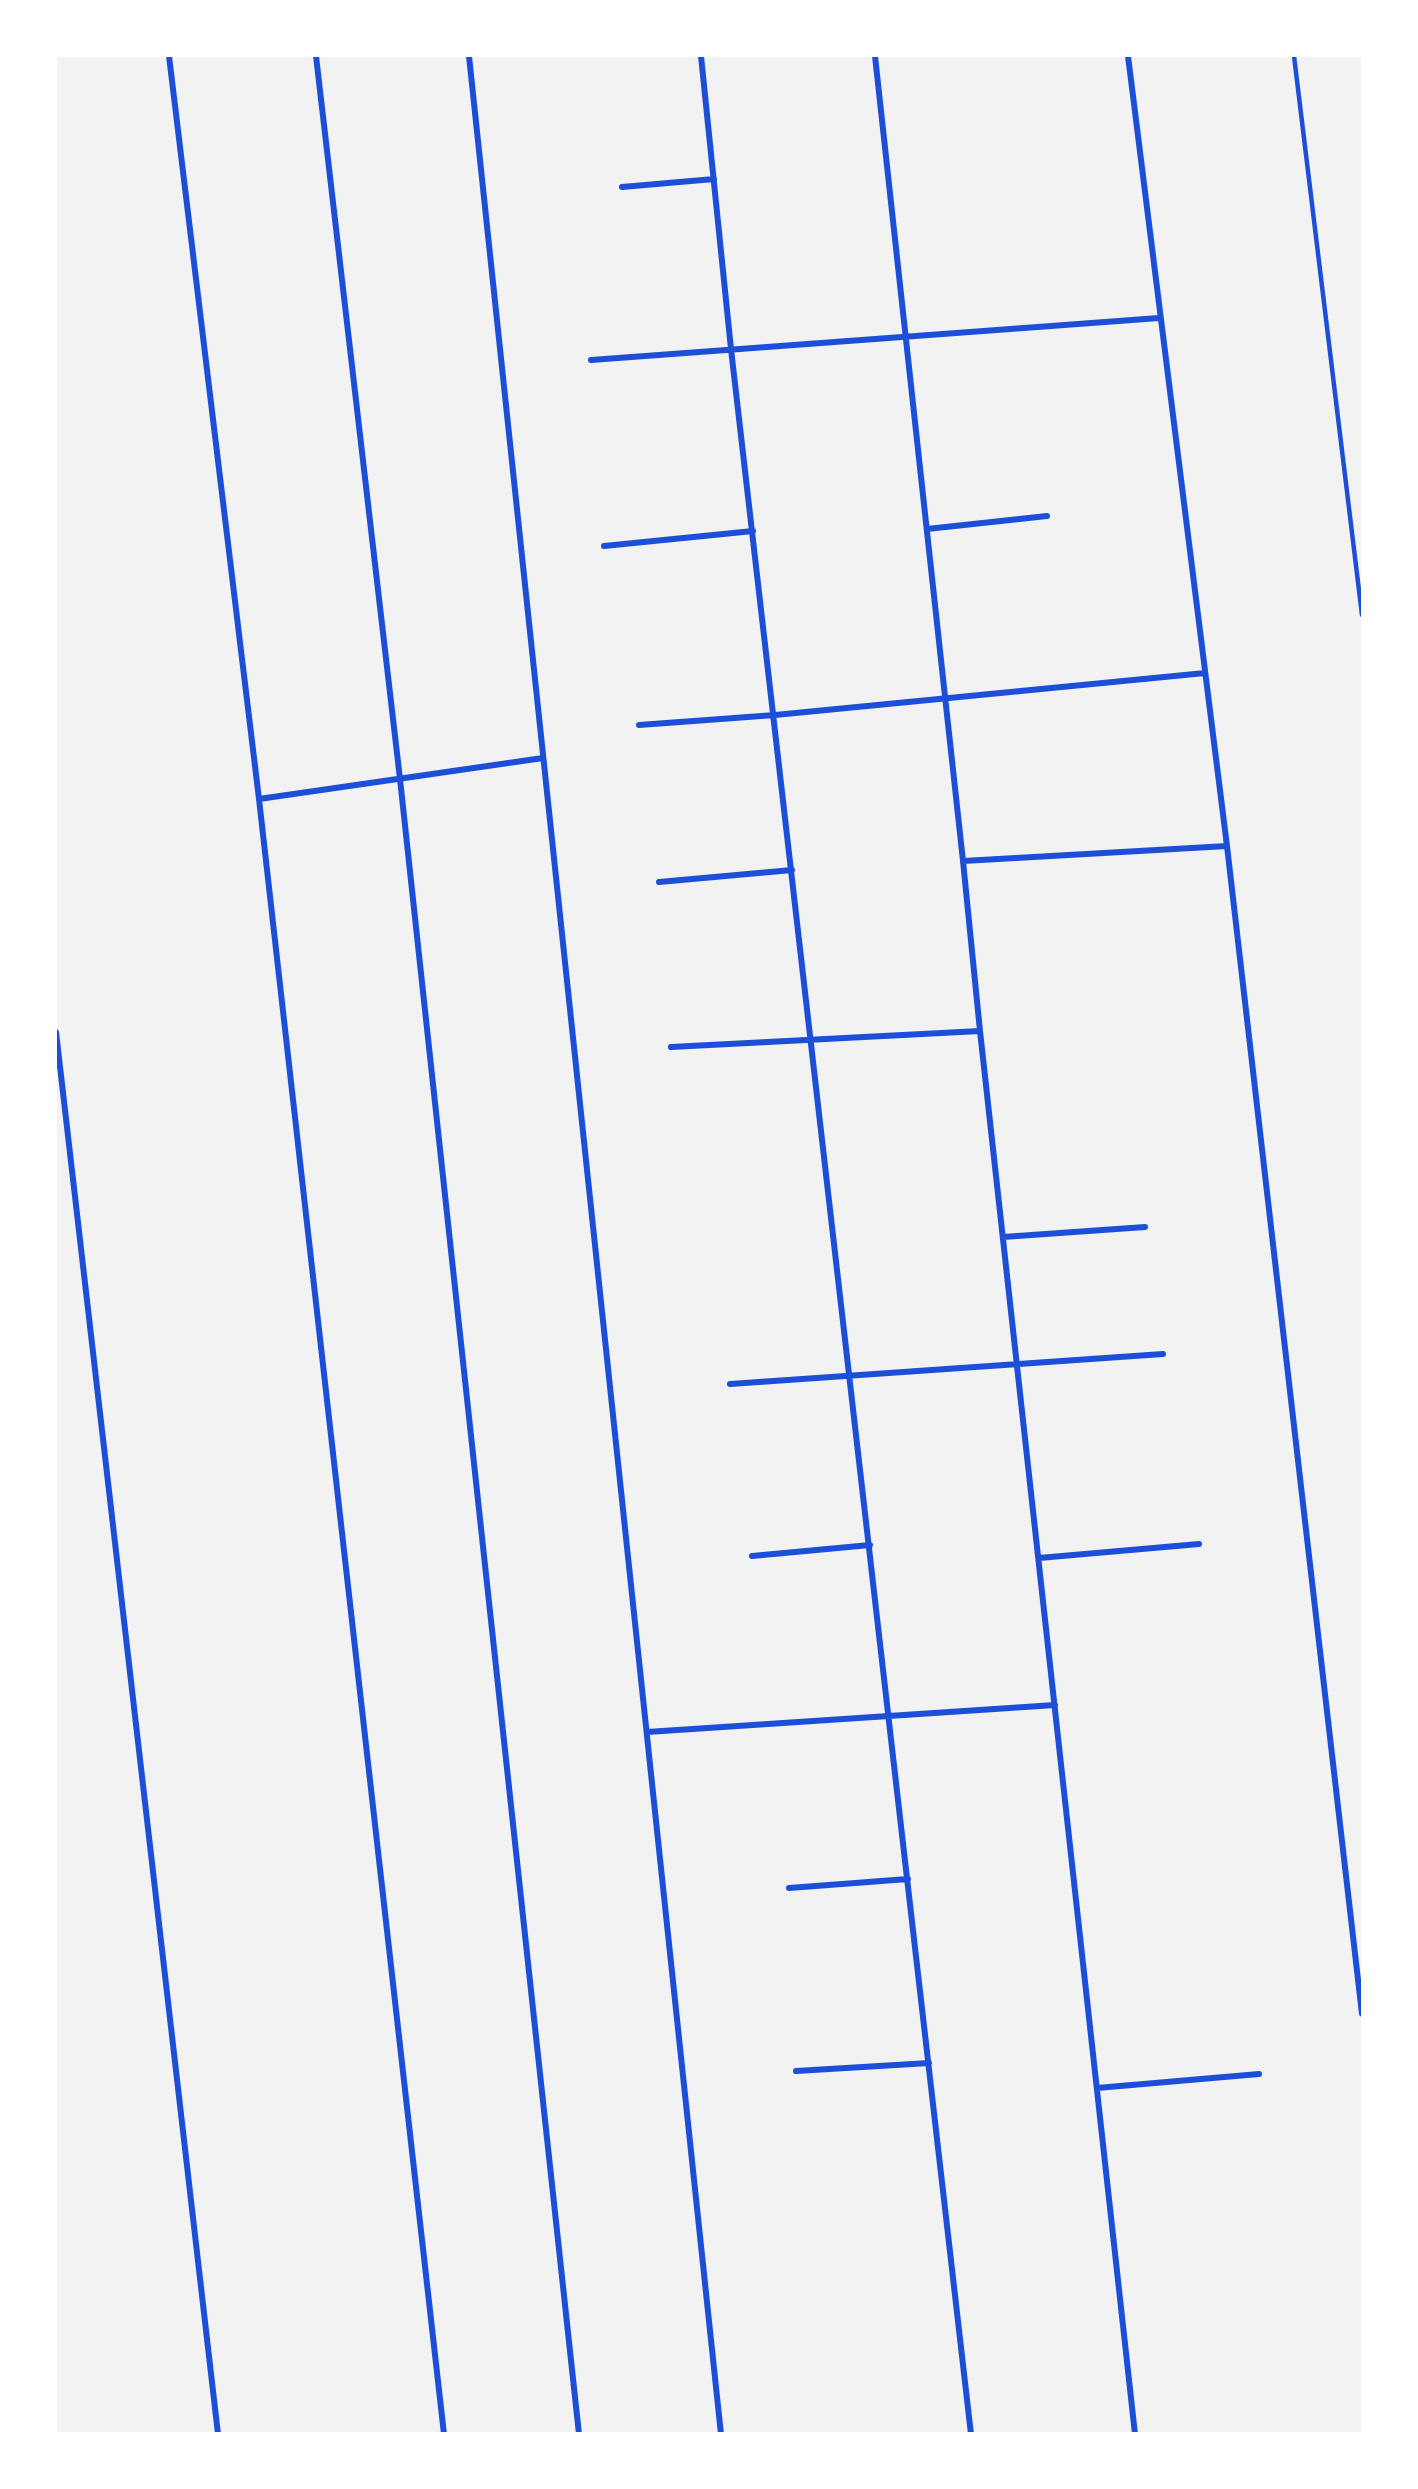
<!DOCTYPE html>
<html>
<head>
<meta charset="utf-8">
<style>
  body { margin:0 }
  #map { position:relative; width:1418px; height:2489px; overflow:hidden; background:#f2f2f2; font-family:"Titillium Web",sans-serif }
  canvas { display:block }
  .frame { position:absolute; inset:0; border:57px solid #fff; pointer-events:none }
</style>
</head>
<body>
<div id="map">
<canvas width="1418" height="2489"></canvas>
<div class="frame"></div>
</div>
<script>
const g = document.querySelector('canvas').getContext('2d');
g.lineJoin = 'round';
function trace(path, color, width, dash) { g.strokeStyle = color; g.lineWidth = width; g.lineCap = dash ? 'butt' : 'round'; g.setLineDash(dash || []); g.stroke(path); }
trace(new Path2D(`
  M 1294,56 L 1362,615`), '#1d4ed8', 4.5);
trace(new Path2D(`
  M 169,56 L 259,799 L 444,2434
  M 316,56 L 400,779 L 579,2434
  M 469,56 L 721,2434
  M 701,56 L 731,349 L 971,2434
  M 875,56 L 963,861 L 980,1031 L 1135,2434
  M 1128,56 L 1227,846 L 1362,2014
  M 622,187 L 714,179
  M 591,360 L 1159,318
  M 927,529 L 1047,516
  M 604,546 L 753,531
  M 639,725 L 775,715 L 1205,673
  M 259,799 L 543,758
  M 963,861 L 1227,846
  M 659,882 L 792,870
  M 56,1032 L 218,2434
  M 671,1047 L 980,1031
  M 1003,1237 L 1145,1227
  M 730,1384 L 1163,1354
  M 752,1556 L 870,1545
  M 1039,1558 L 1199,1544
  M 647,1732 L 1055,1705
  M 789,1888 L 908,1879
  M 796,2071 L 929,2063
  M 1097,2088 L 1259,2074`), '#1d4ed8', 6);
</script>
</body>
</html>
